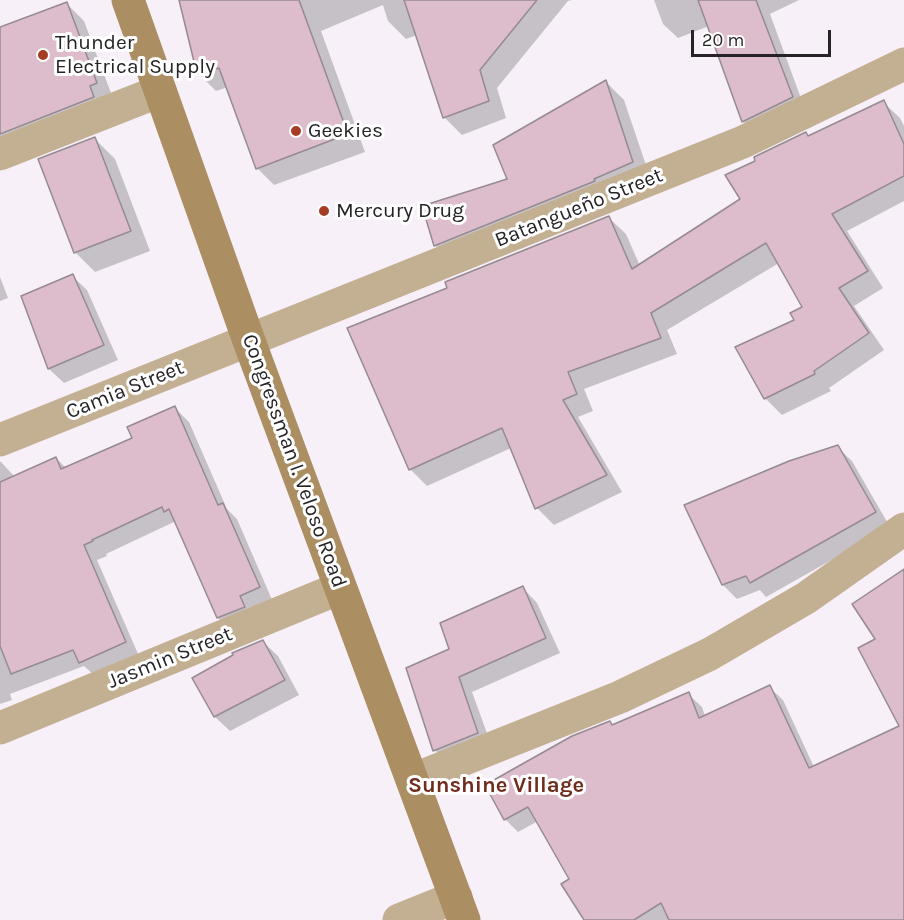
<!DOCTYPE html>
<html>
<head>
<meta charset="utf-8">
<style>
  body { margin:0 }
  #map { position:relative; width:904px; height:920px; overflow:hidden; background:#f8f0f9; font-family:Karla,sans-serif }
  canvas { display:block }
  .scale { position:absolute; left:691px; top:30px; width:140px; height:27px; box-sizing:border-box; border:3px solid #262326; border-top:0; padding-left:8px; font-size:18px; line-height:21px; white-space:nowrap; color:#262326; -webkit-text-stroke:4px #fff; paint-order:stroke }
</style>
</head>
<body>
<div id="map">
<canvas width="904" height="920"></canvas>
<div class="scale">20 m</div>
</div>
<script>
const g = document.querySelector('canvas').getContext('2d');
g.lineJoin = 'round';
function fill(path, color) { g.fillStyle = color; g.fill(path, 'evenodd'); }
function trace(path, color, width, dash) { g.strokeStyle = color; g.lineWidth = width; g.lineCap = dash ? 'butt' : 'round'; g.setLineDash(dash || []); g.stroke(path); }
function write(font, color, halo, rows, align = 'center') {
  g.font = font + ' Karla,sans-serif'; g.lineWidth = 6; g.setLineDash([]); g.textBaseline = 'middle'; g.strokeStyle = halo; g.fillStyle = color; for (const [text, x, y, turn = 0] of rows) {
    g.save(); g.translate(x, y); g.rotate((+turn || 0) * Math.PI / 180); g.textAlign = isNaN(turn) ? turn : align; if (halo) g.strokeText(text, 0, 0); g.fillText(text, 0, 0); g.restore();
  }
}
fill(new Path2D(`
  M 180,0 L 572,0 L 568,1 L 497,88 L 506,118 L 462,135 L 444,117 L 417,35 L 406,39 L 388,21 L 383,5 L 321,31 L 365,152 L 274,185 L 257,168 L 228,87 L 216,91 L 198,73 Z
  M 654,0 L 799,0 L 770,14 L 806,112 L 757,135 L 743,121 L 709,26 L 678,38 L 663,24 Z
  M 66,3 L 84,21 L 114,101 L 0,138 L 0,28 Z
  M 606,82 L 624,100 L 651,180 L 454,264 L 435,245 L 509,180 Z
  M 883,102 L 900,118 L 904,126 L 904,201 L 847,231 L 883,288 L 854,306 L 884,350 L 829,388 L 831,391 L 782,415 L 765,398 L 796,321 L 804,308 L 779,263 L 667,330 L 677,354 L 584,389 L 593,411 L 578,417 L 622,492 L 554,525 L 537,508 L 511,448 L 427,486 L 410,469 L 449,289 L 609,218 L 626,234 L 640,266 L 742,200 L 806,134 L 809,137 Z
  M 95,139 L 115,159 L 150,251 L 95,272 L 75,252 Z
  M 72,276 L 87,290 L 118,360 L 64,383 L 49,369 L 23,297 Z
  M 0,277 L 8,298 L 0,301 Z
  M 174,407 L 189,422 L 227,509 L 237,519 L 273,602 L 233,632 L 218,618 L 176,521 L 106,554 L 107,556 L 97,560 L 139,656 L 95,676 L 84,666 L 10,694 L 12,700 L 0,704 L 0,461 L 15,477 L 56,458 L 66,468 L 134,438 Z
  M 837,447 L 852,461 L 890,527 L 766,597 L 760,590 L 737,599 L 723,585 Z
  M 523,588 L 537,603 L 560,653 L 472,692 L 492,747 L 449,765 L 435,750 L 407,669 L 451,650 Z
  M 263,642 L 278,656 L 299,695 L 230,731 L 215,717 L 194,678 Z
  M 769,687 L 783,700 L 814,767 L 904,769 L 904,920 L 585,920 L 571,879 L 538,821 L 518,832 L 505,819 L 613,726 L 688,694 L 702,707 L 705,716 Z`), '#0003');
const building = new Path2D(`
  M 179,0 L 299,0 L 348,134 L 256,169 L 219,68 L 197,74 Z
  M 404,0 L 537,0 L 480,70 L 489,101 L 443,118 Z
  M 698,0 L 756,0 L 793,97 L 742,122 Z
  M 67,2 L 97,83 L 90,86 L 94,97 L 0,134 L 0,27 Z
  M 606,80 L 633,162 L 594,179 L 595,181 L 434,246 L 422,206 L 507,179 L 493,145 Z
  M 884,100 L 904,144 L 904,176 L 832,214 L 868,271 L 839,288 L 869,333 L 814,371 L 815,374 L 764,399 L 735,347 L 794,320 L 790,313 L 802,307 L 766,243 L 651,313 L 661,338 L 568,372 L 577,394 L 563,400 L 607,475 L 535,509 L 502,428 L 409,470 L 347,328 L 447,288 L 445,282 L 609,216 L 632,269 L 740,199 L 725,175 L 755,161 L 754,157 L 806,132 L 808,136 Z
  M 95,137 L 131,231 L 74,253 L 38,159 Z
  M 73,274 L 104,345 L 48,369 L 21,296 Z
  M 175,406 L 218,505 L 223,503 L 260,587 L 240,596 L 245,607 L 217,618 L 169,509 L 164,512 L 162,507 L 92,540 L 93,541 L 84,545 L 126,642 L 79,663 L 73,650 L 11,674 L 0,646 L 0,482 L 56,457 L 61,469 L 132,438 L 127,427 Z
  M 838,445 L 876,512 L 750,583 L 746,576 L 722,585 L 684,505 L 789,461 Z
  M 904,569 L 904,920 L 669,920 L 661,903 L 634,920 L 584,920 L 561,884 L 569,879 L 528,807 L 504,820 L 485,785 L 572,736 L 610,721 L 612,725 L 689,692 L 699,718 L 770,685 L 809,768 L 899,726 L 858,648 L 875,639 L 852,604 Z
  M 523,586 L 546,638 L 459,677 L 478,733 L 433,751 L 406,668 L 449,649 L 440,623 Z
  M 263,640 L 285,680 L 214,717 L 192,678 L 233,655 L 232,653 Z`);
fill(building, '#ddbccc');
trace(building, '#958b90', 1.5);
trace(new Path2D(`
  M 0,154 L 160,91
  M 0,440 L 743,142 L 904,64
  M 0,728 L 340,588
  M 412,780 L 620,697 L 710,654 L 806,598 L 904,529
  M 399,920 L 456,897`), '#c3b092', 33);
trace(new Path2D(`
  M 128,0 L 249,341 L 464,920`), '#ab8f62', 33);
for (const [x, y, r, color] of [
  [43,55,6,"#a53c23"],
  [296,131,6,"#a53c23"],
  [324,211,6,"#a53c23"]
]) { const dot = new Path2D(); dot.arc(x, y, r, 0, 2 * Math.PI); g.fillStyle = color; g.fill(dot); trace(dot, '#fff', 2); }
write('21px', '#262326', '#fff', [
  ["Thunder",55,43],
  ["Electrical Supply",55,67],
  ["Geekies",308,131],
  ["Mercury Drug",336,211]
], 'left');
write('21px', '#262326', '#fff', [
  ["Batangueño Street",579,208,-22],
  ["Camia Street",125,390,-22],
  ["Congressman I. Veloso Road",294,461,70],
  ["Jasmin Street",170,658,-22]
]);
write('bold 22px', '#702d1d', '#fff', [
  ["Sunshine Village",496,786]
]);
</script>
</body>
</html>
